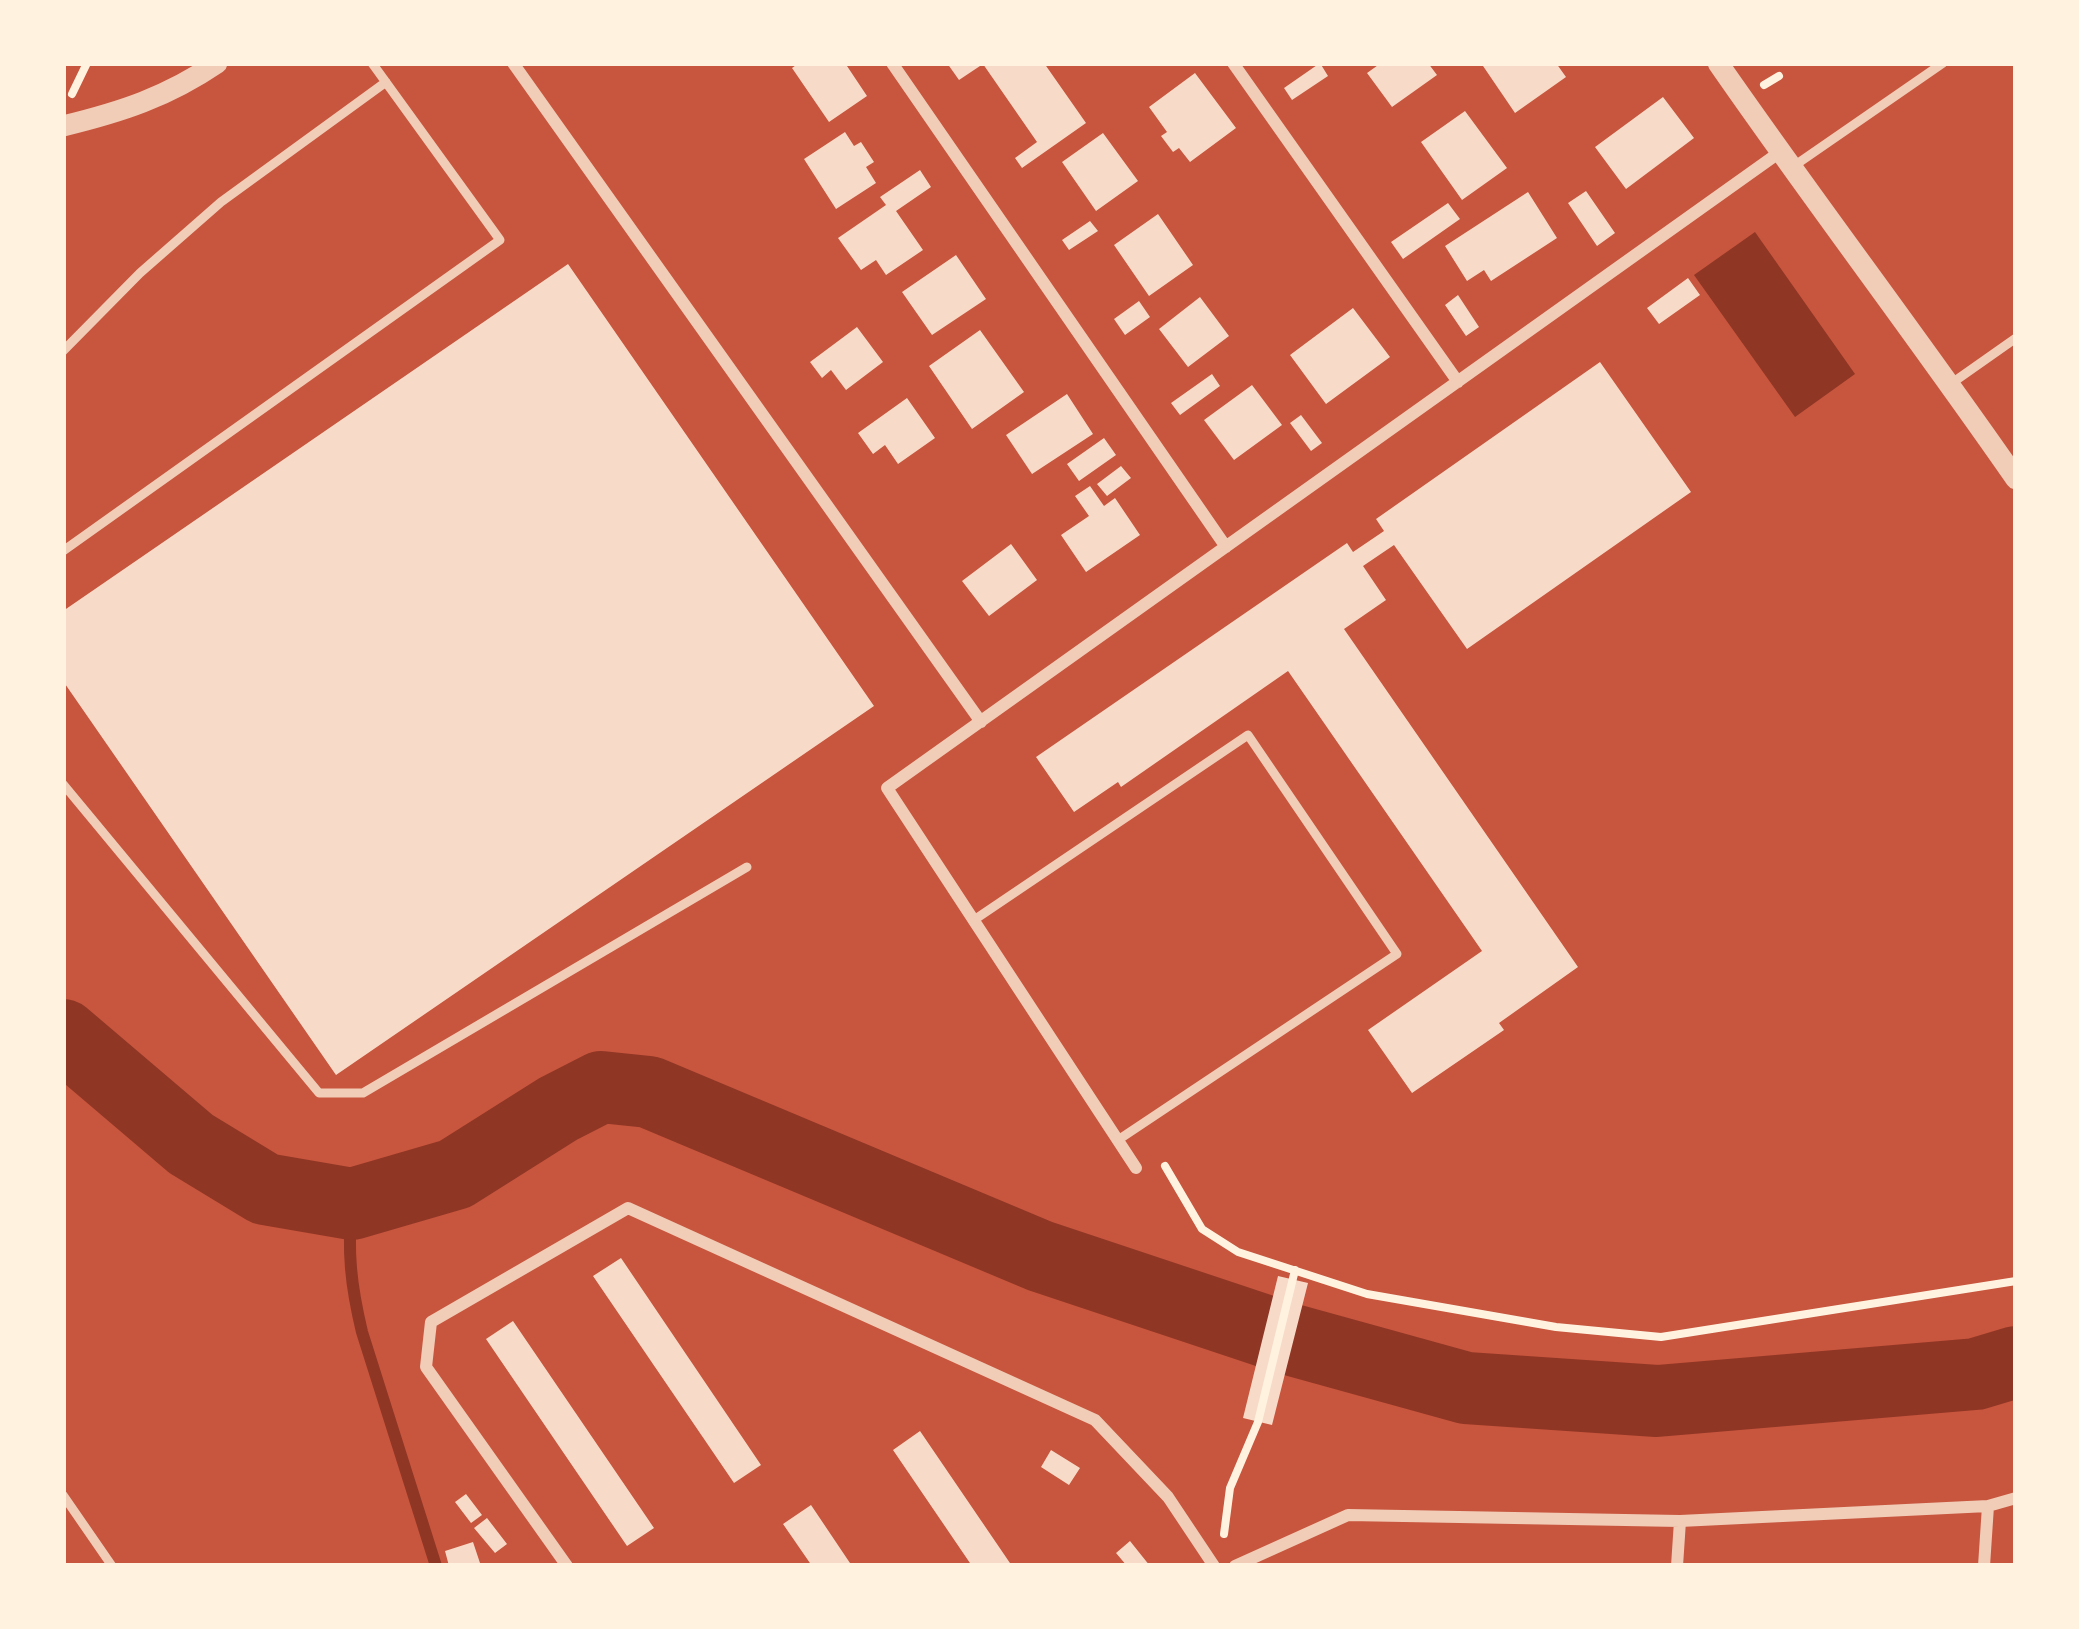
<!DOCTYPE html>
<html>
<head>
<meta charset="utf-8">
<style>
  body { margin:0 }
  #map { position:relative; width:2079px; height:1629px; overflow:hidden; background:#c8553d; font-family:Overpass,sans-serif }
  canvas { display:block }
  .frame { position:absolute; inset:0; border:66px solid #fff3e0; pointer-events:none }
</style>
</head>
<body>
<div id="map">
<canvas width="2079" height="1629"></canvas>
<div class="frame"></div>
</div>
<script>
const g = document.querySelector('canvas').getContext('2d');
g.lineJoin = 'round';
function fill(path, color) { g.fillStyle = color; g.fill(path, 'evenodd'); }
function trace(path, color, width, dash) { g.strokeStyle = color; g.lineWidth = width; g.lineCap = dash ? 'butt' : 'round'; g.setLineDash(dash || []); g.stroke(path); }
fill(new Path2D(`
  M 1755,232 L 1855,374 L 1795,417 L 1694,275 Z`), '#8f3625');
trace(new Path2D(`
  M 352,1204 C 347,1251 351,1286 362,1332 L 436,1566`), '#8f3625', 12);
trace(new Path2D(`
  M 63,1035 L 191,1144 L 265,1189 L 352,1204 L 455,1174 L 558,1109 L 601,1087 L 649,1092 L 1040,1256 L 1289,1339 L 1466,1388 L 1657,1401 L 1976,1374 L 2016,1362`), '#8f3625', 72);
fill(new Path2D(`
  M 799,63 L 845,63 L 867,96 L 829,122 L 792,68 Z
  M 947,63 L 1044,63 L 1086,123 L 1022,168 L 1015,158 L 1037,142 L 983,64 L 959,80 Z
  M 1320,63 L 1328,76 L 1292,100 L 1284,88 Z
  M 1381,63 L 1428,63 L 1437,75 L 1392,107 L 1367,73 Z
  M 1481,63 L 1556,63 L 1566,77 L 1515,113 Z
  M 1195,73 L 1236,128 L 1190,162 L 1179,148 L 1173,152 L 1161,136 L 1167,132 L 1149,107 Z
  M 1663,97 L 1694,138 L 1626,189 L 1595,147 Z
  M 1465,111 L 1507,168 L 1462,200 L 1421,142 Z
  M 845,132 L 854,146 L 861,142 L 874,162 L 866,167 L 876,183 L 836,209 L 804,159 Z
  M 1103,133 L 1138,181 L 1096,211 L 1062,162 Z
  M 920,170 L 931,187 L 896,211 L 923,250 L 886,275 L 876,260 L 861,270 L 838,238 L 886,205 L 880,197 Z
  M 1586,191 L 1615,233 L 1597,246 L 1568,203 Z
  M 1528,192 L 1557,238 L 1491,281 L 1484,270 L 1467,281 L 1445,246 Z
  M 1448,203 L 1460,219 L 1403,259 L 1391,242 Z
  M 1158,214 L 1193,265 L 1149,296 L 1114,245 Z
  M 1090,221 L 1098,231 L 1069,250 L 1062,240 Z
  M 956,255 L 986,299 L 932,335 L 902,292 Z
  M 568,264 L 874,706 L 336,1075 L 63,681 L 63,611 Z
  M 1688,278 L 1700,295 L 1659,324 L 1647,308 Z
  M 1458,295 L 1479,327 L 1466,336 L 1445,305 Z
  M 1200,297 L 1229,336 L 1188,367 L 1159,329 Z
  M 1139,301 L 1150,317 L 1125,335 L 1114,319 Z
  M 1353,308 L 1390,357 L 1326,404 L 1290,355 Z
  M 857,327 L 883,362 L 846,390 L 831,370 L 822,378 L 810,362 Z
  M 980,330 L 1024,392 L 972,429 L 929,366 Z
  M 1600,362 L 1691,492 L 1467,649 L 1394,545 L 1363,566 L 1386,600 L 1344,629 L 1578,967 L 1499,1023 L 1504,1030 L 1412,1093 L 1368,1030 L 1482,951 L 1288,671 L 1121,787 L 1118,782 L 1074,812 L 1036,757 L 1347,543 L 1353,552 L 1384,531 L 1376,519 Z
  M 1212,374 L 1220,386 L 1180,415 L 1171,403 Z
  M 1252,385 L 1282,425 L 1234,460 L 1204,420 Z
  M 1067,394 L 1093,434 L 1032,474 L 1006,435 Z
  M 907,398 L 935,438 L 898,464 L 885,445 L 873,454 L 858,433 Z
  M 1301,415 L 1322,443 L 1311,451 L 1290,423 Z
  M 1104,438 L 1116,455 L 1079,481 L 1067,464 Z
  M 1121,466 L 1131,478 L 1107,496 L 1097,484 Z
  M 1090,486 L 1104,506 L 1115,498 L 1140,535 L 1086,572 L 1061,535 L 1089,516 L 1075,496 Z
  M 1011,544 L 1037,580 L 989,616 L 962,581 Z
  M 621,1258 L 761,1465 L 734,1483 L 593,1276 Z
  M 1278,1276 L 1308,1283 L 1272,1425 L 1243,1418 Z
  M 513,1321 L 654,1528 L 627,1546 L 486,1339 Z
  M 920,1431 L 1012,1566 L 972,1566 L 893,1450 Z
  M 1051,1450 L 1080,1468 L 1069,1485 L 1041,1467 Z
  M 466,1494 L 482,1515 L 471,1523 L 455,1502 Z
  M 811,1505 L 852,1566 L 812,1566 L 783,1524 Z
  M 487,1518 L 507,1544 L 495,1553 L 474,1528 Z
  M 1130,1541 L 1150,1566 L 1127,1566 L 1116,1553 Z
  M 473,1542 L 481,1566 L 449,1566 L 445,1551 Z`), '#f7dbc8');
trace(new Path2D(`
  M 1764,85 L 1779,76
  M 72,94 L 87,63
  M 1165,1166 L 1202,1229 L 1238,1252 L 1367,1294 L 1556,1327 L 1661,1337 L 2016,1281
  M 1224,1534 L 1230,1488 L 1258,1422 L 1295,1270`), '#fff3e0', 8);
trace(new Path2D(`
  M 1791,168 L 1943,63
  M 63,351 L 140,273 L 221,202 L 386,82
  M 1952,383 L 2016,338
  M 63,551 L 500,240 L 372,63
  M 63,784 L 319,1093 L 363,1093 L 747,867
  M 974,920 L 1248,735 L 1397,954 L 1118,1140
  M 63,1495 L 112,1566`), '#f1ccb7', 9);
trace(new Path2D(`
  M 513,63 L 981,722
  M 892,63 L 1226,547
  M 1233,63 L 1458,382
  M 1136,1168 L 887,788 L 1780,152
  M 567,1566 L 426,1367 L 431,1322 L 628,1208 L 1095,1420 L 1168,1497 L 1214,1566
  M 1235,1566 L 1348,1515 L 1680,1521 L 1988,1506 L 2016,1498
  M 1677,1566 L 1680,1521
  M 1984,1566 L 1988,1506`), '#f1ccb7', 12);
trace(new Path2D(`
  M 1718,63 C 1815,203 1919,339 2016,479
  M 63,126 C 121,112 167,97 217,63`), '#f1ccb7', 21);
</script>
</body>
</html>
